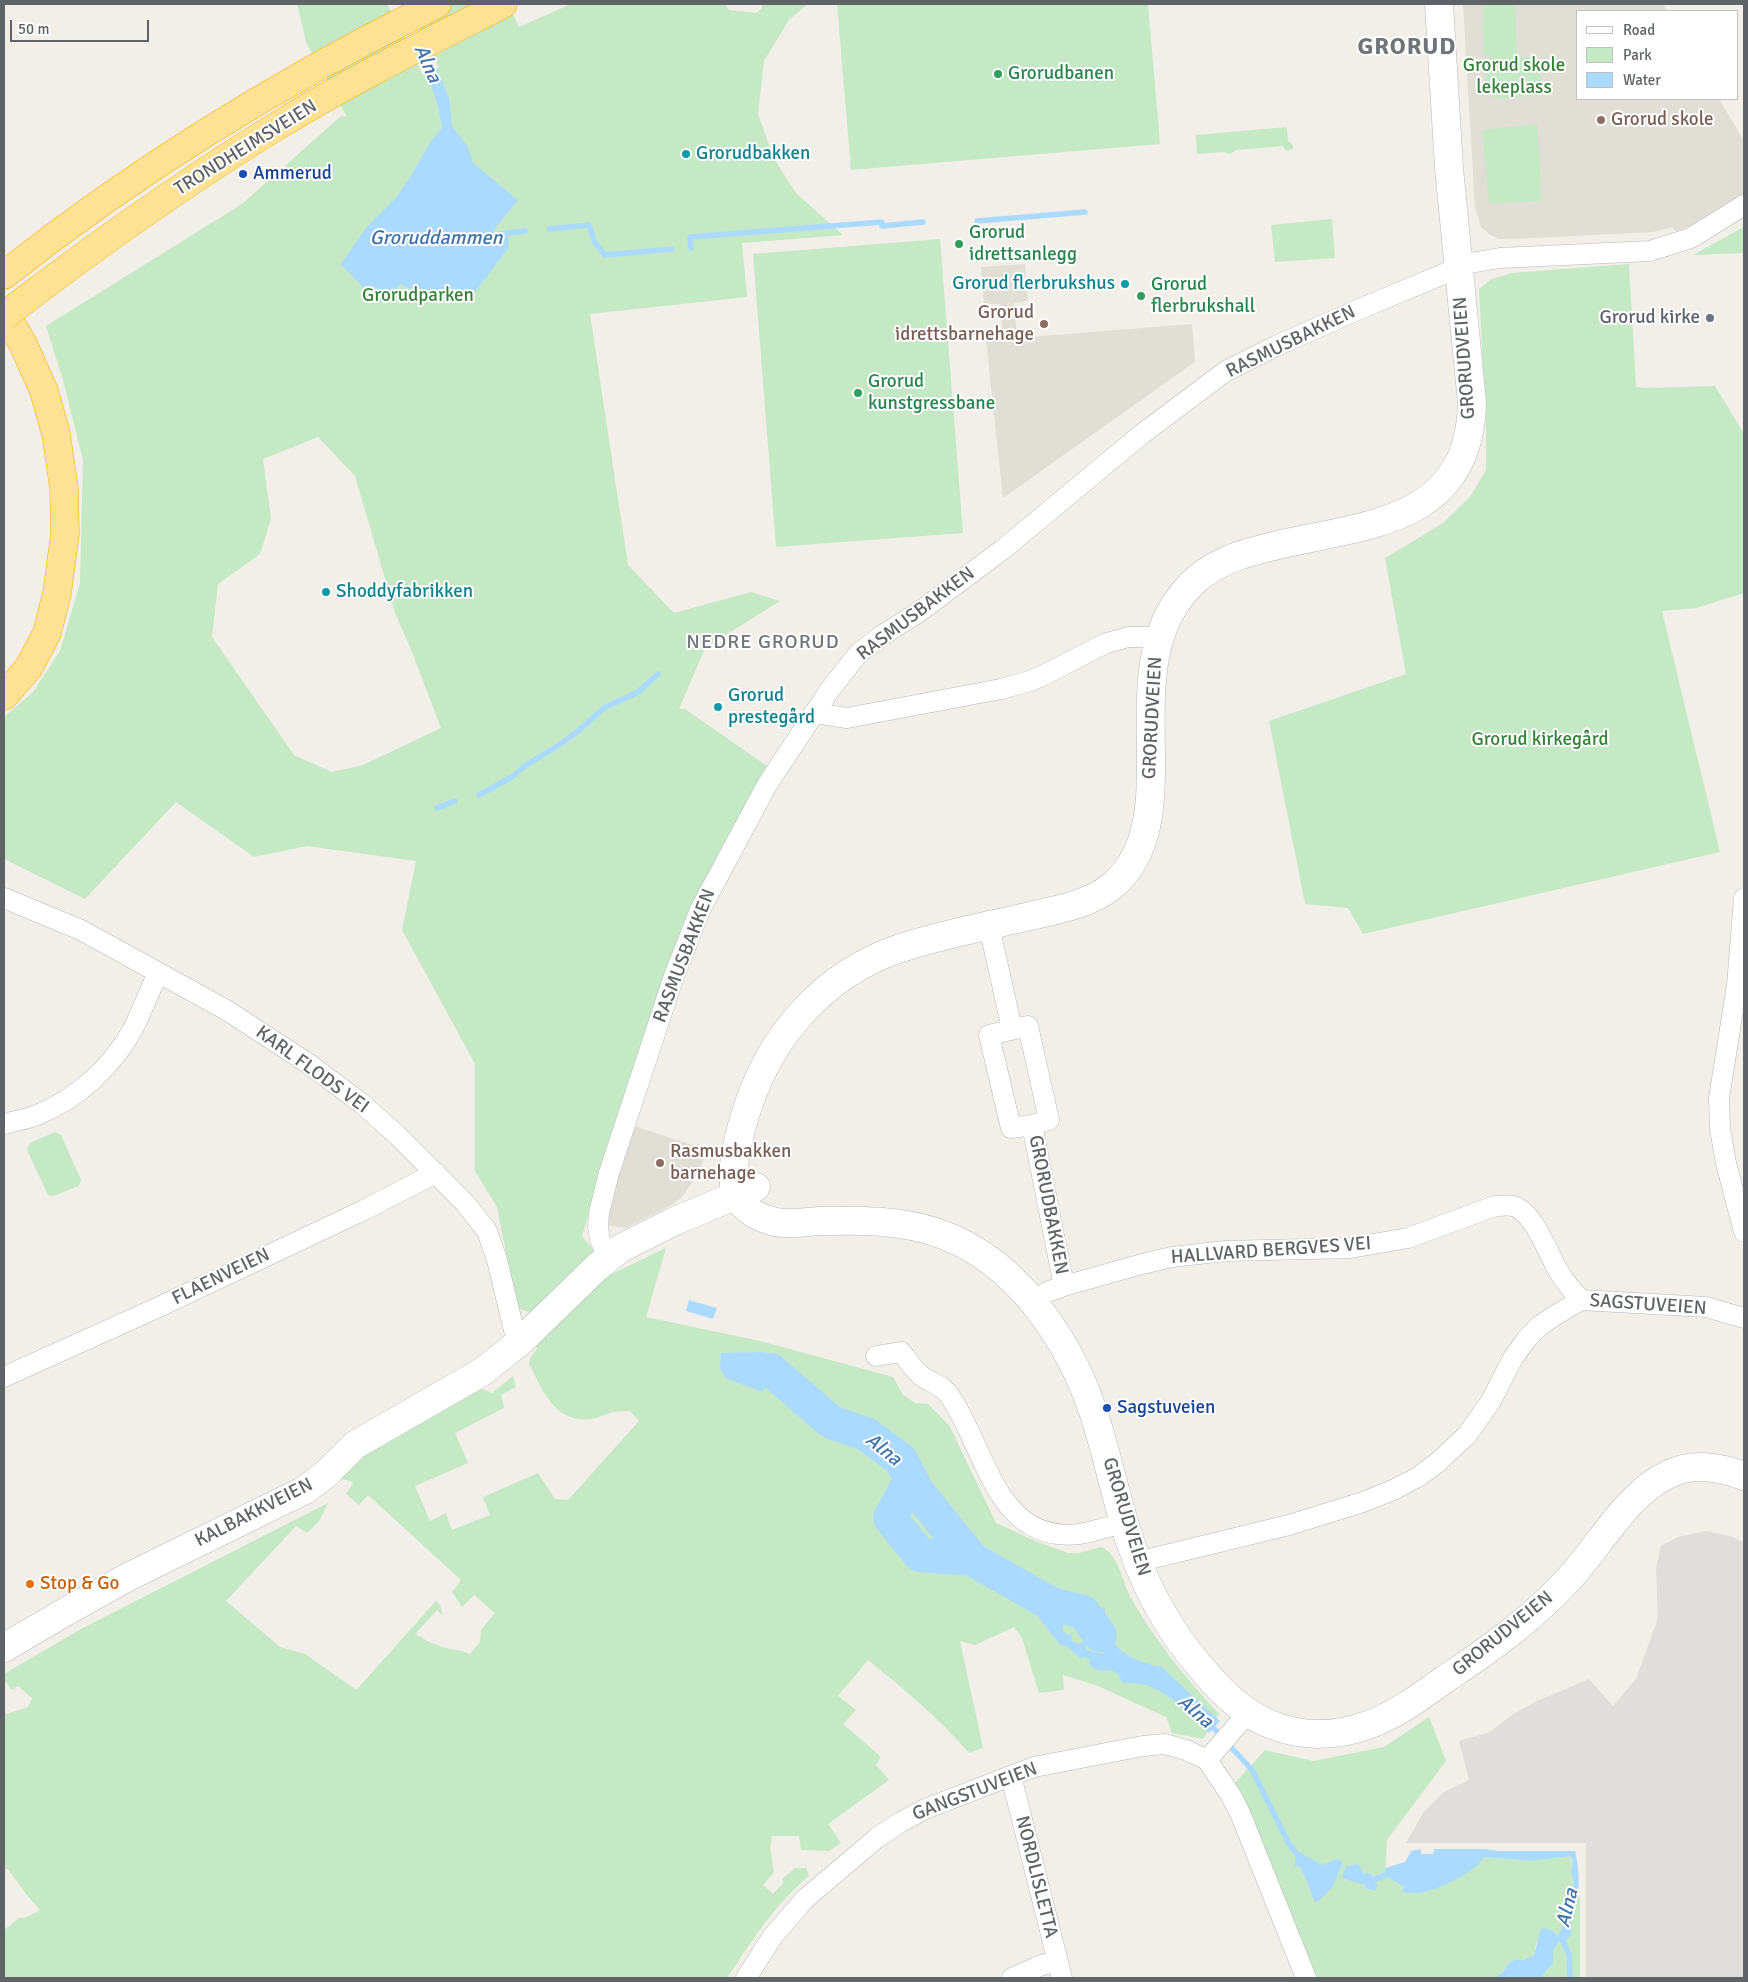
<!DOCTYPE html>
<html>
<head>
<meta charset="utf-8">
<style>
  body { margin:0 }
  #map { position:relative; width:1748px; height:1982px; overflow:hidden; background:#f1efe8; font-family:Signika,sans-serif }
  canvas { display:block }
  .frame { position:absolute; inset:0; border:5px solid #5f6368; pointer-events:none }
  .legend { position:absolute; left:1576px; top:10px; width:162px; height:90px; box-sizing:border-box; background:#fff; border:1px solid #bfc1c3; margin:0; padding:6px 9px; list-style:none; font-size:15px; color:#5f6368 }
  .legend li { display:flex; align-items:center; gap:10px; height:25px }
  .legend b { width:25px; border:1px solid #bfc1c3 }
  .scale { position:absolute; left:10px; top:20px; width:139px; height:22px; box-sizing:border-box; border:2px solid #5f6368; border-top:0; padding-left:6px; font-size:15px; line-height:18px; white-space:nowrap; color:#5f6368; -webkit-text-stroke:4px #fff; paint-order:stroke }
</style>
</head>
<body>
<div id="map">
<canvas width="1748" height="1982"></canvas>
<div class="frame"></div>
<ul class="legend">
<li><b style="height:6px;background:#fff"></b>Road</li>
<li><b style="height:14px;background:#c5e8c5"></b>Park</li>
<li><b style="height:14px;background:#aadaff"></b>Water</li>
</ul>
<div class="scale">50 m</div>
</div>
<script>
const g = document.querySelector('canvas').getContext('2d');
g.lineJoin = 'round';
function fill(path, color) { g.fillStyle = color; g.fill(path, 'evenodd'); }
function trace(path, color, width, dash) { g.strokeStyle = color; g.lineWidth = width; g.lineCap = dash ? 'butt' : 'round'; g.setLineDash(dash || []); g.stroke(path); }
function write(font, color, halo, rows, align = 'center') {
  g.font = font + ' Signika,sans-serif'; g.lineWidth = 4; g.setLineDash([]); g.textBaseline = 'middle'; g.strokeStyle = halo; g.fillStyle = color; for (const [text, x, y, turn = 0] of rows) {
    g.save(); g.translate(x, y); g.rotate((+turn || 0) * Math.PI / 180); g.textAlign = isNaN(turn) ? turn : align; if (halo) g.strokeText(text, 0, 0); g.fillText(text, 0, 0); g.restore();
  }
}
fill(new Path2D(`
  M 1706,1531 L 1733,1537 L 1744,1543 L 1744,1978 L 1586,1978 L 1586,1843 L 1406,1843 L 1423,1813 L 1444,1792 L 1469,1780 L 1459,1741 L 1490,1732 L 1513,1714 L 1537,1701 L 1589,1679 L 1613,1706 L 1636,1679 L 1658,1618 L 1656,1568 L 1661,1546 L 1678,1537 Z`), '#e0deda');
fill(new Path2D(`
  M 1463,4 L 1663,4 L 1667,11 L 1577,11 L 1577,99 L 1719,99 L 1744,141 L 1744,196 L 1726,209 L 1692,226 L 1675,231 L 1673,227 L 1653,232 L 1514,239 L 1499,239 L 1489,234 L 1481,227 L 1475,208 Z
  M 1025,264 L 1028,301 L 1014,303 L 1017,338 L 1192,324 L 1195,362 L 1003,498 L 986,340 L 1003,339 L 1000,304 L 984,304 L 981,267 Z
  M 631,1125 L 708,1150 L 696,1177 L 681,1198 L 670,1206 L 626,1228 L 610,1226 L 608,1221 L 609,1202 Z`), '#e1ded6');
fill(new Path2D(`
  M 297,4 L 508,4 L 519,27 L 571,4 L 726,4 L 729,10 L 756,13 L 762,8 L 762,4 L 808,4 L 789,20 L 764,61 L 758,114 L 774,159 L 796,193 L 843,235 L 742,243 L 747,297 L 590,314 L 628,565 L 674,613 L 751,592 L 780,601 L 705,648 L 679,709 L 685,709 L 767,766 C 737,820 705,874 682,931 C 642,1030 613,1134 582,1236 L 612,1274 L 666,1248 L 646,1317 L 760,1341 L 893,1377 L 903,1395 L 915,1403 L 928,1404 L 949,1425 L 996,1523 L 1035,1541 L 1068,1553 L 1079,1553 L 1101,1547 C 1119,1554 1122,1582 1131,1598 C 1157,1643 1184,1676 1219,1714 L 1203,1739 L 1172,1733 L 1166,1717 L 1098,1686 L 1063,1675 L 1064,1690 L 1039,1693 L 1022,1638 L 1014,1627 L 975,1645 L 960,1641 L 983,1748 L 969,1753 C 939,1718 904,1689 868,1660 L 838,1696 L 856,1710 L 843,1724 L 879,1755 L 880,1758 L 876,1765 L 889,1780 L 828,1824 L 841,1843 L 829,1851 L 801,1850 L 799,1836 L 772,1836 L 770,1848 L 774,1872 L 763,1885 L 773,1894 L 784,1882 L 782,1879 L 795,1868 L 806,1868 L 809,1876 C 775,1904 751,1942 727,1978 L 4,1978 L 4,1930 L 19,1918 L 25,1918 L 40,1910 L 26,1894 L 8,1869 L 4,1870 L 4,1717 L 6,1714 L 28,1707 L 32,1698 L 18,1686 L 12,1690 L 4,1680 L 4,1674 L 81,1629 L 328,1503 L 320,1520 L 307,1533 L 296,1526 L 226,1601 L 280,1647 L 305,1654 L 355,1689 L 358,1688 L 436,1601 L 440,1605 L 443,1616 L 437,1610 L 415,1634 C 425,1640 435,1645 446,1648 C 456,1651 460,1649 470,1654 L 480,1642 L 481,1630 L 495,1613 L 474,1595 L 462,1607 L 452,1592 L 461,1580 L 368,1495 L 359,1505 L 346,1494 L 353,1484 L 351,1481 L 342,1479 L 340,1476 C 374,1440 434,1412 477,1387 L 492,1393 L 513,1376 L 516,1387 L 501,1395 L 504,1408 L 455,1433 L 468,1463 L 415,1486 L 430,1521 L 446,1513 L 452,1530 L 490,1515 L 483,1497 L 538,1473 L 555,1499 L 568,1500 L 639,1421 L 630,1411 C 625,1411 619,1411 614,1412 C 607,1413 599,1418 592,1419 C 554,1424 543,1390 529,1364 L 530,1358 L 537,1349 L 530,1315 L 529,1312 L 517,1308 L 497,1207 L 475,1171 L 475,1064 L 402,930 L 416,861 L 307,846 L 254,857 L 176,802 L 85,899 L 4,859 L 4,717 L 33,692 L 60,651 L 80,583 L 83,460 L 63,380 L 46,326 L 242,204 L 341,116 L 347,117 L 306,42 ZM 318,437 L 355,476 L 395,613 L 412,652 L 441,728 L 363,765 L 332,772 L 294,755 L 212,637 L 218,584 L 260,554 L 271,519 L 263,459 Z
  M 837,4 L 1148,4 L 1160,144 L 851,170 Z
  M 1482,4 L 1515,4 L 1517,57 L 1532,57 L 1540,70 L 1543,95 L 1496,99 C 1487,91 1486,85 1485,73 L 1494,71 L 1493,60 L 1484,54 L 1483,47 L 1484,36 L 1482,29 L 1484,9 Z
  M 1537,124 L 1542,201 L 1489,204 L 1482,130 Z
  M 1287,127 L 1288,141 L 1293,145 L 1293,148 L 1289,151 L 1285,150 L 1283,146 L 1237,150 L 1230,154 L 1223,152 L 1197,154 L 1196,135 Z
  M 1332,219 L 1335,258 L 1275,262 L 1271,225 Z
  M 1744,227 L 1744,253 L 1693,255 Z
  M 940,239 L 963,533 L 776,547 L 753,254 Z
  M 1629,264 L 1636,387 L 1645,388 L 1715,386 L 1744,434 L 1744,593 L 1696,608 L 1662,611 L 1720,852 L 1363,934 L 1348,908 L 1305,904 L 1269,721 L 1406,674 L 1385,558 L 1443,523 L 1470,497 L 1486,470 L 1486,428 L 1479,289 L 1490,280 L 1511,273 Z
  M 55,1132 L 61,1135 L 81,1180 L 79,1186 L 53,1196 L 48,1195 L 27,1150 L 30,1143 Z
  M 1429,1717 L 1446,1761 L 1387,1840 L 1385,1875 L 1404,1887 L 1402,1892 L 1484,1857 L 1532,1861 L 1570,1856 L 1573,1860 L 1571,1871 L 1574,1885 L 1567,1897 L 1565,1922 L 1558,1937 L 1553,1931 L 1546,1929 L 1536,1944 L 1534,1955 L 1524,1960 L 1514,1960 L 1509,1963 L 1503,1972 L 1494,1978 L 1317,1978 L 1242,1794 L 1235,1783 L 1265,1750 L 1313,1761 L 1384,1747 Z
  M 1578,1894 L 1580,1897 L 1580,1978 L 1544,1978 L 1543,1975 L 1553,1963 L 1553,1951 L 1559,1941 L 1572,1933 L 1570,1920 Z`), '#c5e8c5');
fill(new Path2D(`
  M 389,4 L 405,4 L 440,76 L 449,98 L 452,126 L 468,147 L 473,163 L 518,200 L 492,232 L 499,232 L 497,238 L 500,237 L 501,235 L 508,236 L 509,247 L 469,300 L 432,300 L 400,284 L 379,304 L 341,264 L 366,228 L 395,199 L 409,179 L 431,141 L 442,128 C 437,83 410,44 389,4 Z
  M 689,1300 L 717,1308 L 713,1319 L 686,1311 Z
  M 764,1352 L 776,1356 L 763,1392 L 725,1378 L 720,1368 L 721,1353 Z
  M 1089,1600 L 1098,1608 L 1097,1610 L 1099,1612 L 1103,1607 L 1105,1608 L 1105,1618 L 1102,1622 C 1112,1643 1118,1652 1140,1661 C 1147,1663 1152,1666 1160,1666 L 1220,1721 L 1209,1733 C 1190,1716 1171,1693 1146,1685 C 1138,1683 1130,1684 1122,1682 C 1114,1660 1102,1680 1089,1664 L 1090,1660 L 1086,1657 L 1080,1658 L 1068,1647 L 1060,1645 L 1039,1618 ZM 1073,1614 L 1082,1622 L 1085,1631 L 1091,1630 L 1094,1643 L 1102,1645 L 1104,1654 L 1086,1650 L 1086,1644 L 1084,1641 L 1080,1644 L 1073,1642 L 1071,1634 L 1068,1635 L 1063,1631 L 1063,1621 Z
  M 1421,1849 L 1421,1854 L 1433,1854 L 1434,1849 L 1486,1849 L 1498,1851 L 1575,1851 C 1578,1865 1580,1879 1578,1894 C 1575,1910 1569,1915 1572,1933 L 1564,1943 L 1559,1941 L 1553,1951 L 1553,1963 L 1543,1975 L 1544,1978 L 1494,1978 L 1503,1972 L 1509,1963 L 1514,1960 L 1524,1960 L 1534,1955 L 1541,1929 L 1544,1928 L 1553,1931 L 1558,1936 L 1565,1922 L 1567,1897 L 1574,1885 L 1571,1871 L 1573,1860 L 1570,1856 L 1532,1861 L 1484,1857 C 1477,1872 1434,1892 1418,1893 C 1413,1894 1407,1892 1402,1892 L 1404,1887 L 1385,1875 L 1385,1868 L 1405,1862 L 1411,1851 Z
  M 1299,1852 L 1322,1865 L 1337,1859 L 1343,1862 L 1333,1886 L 1320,1900 L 1315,1902 C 1309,1889 1306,1875 1298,1865 L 1294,1868 L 1296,1856 Z
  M 1358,1864 L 1364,1874 L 1371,1873 L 1373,1881 L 1377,1885 L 1376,1891 L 1365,1888 L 1365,1885 L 1342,1878 L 1346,1866 Z`), '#aadaff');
fill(new Path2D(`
  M 387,4 L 408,4 L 439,67 L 423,75 Z`), '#f1efe8');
trace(new Path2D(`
  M 977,221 L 1085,212
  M 549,229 L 589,225 L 595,243 L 605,255 L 672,249
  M 499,234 L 525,231
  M 691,248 L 690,237 L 882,222 L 882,226 L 923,222
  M 479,795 L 512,777 L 526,765 L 559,745 L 577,732 L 604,708 L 638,692 L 658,674
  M 437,808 L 455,801
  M 1208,1722 L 1252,1770 L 1289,1844 L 1300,1858
  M 1367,1880 C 1376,1881 1382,1875 1391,1874
  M 1562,1939 L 1569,1954 L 1570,1978`), '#aadaff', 5.5);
trace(new Path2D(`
  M 771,1370 L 831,1422 L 866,1434 L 901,1460 L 917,1491 L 972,1559 L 1051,1604 L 1083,1612 L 1100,1635
  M 911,1479 L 890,1518 L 920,1555 L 972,1559`), '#aadaff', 34);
const street = new Path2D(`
  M 814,713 L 847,718 L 1001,689 L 1030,681 L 1046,674 L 1104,644 L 1128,637 L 1158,637
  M 4,898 L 81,930 L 228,1011 L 309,1064 L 361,1103 L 397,1135 L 465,1203 L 487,1231 L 497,1260 L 511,1318 L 514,1330 L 521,1341
  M 1744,898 L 1737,985 L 1719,1098 L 1720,1129 L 1726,1163 L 1744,1232
  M 989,926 L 1012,1029
  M 1028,1026 L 1049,1120 L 1032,1125 L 1011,1128 L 989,1035 Z
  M 4,1124 C 15,1121 27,1119 37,1115 C 77,1099 112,1067 133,1029 C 142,1011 149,992 158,973
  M 1032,1125 L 1064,1286
  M 609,1257 L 600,1240 L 598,1227 L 599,1213 L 609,1173 L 673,979 L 700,910 L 767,785 L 829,691 L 858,654 L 881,636 L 919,612 L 1002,550 L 1142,434 L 1226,371 L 1276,346 L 1362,308 L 1470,263 L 1500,258 L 1650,251 L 1691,238 L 1744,205
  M 1032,1300 L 1047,1292 L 1064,1286 L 1142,1264 L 1172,1257 L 1225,1251 L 1350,1248 L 1408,1238 L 1495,1206 C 1503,1206 1512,1204 1518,1208 C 1536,1218 1549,1255 1559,1272 C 1565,1283 1573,1291 1581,1300
  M 876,1356 L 901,1352 C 908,1360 915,1372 924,1378 C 933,1383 942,1385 949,1395 C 986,1447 995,1544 1079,1534 C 1094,1532 1109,1526 1124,1523
  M 4,1377 L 161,1306 L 364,1210 L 436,1173
  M 1137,1562 L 1289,1525 L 1363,1502 L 1393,1490 L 1418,1477 L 1437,1463 L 1467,1435 L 1491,1401 L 1513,1358 L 1526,1340 L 1538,1327 L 1554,1316 L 1581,1300 L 1706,1307 L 1744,1318
  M 1207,1760 L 1248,1713
  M 1011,1776 L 1062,1978
  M 746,1978 L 773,1936 L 805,1899 L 878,1837 L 901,1822 L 925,1809 L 1034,1767 L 1143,1746 L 1165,1744 L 1186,1750 L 1207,1760 L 1230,1794 L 1240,1813 L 1306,1978
  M 1012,1978 L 1042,1965 L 1058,1961`);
const secondary = new Path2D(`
  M 1439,4 L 1449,168 L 1472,403 C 1469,520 1373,524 1282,544 C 1252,551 1221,558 1197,579 C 1104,660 1195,817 1112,886 C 1089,905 1055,910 1026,917 C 983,927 939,935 898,949 C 825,974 772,1034 748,1106 C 741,1127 727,1176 737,1196 C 743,1208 756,1216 768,1220 C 785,1226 803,1222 820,1221 C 859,1220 901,1220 938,1233 C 993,1252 1034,1296 1063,1345 C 1097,1402 1105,1457 1123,1519 C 1139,1575 1164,1626 1203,1670 C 1222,1693 1246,1716 1275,1726 C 1304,1737 1336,1736 1365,1726 C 1395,1716 1420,1697 1445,1679 C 1489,1650 1532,1619 1568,1580 C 1599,1547 1626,1495 1667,1475 C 1693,1462 1719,1467 1744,1476
  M 4,1648 L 65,1612 L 128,1577 L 305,1490 L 326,1474 L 355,1445 L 482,1372 L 521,1341 L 596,1268 L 621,1248 L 675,1221 L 756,1187`);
const highway = new Path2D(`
  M 4,275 C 137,170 285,79 437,4
  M 46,284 C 121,228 197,175 277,126 C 350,81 427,43 503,4
  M 4,311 L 23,344 L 44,391 L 56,434 L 64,488 L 65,534 L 57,593 L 47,633 L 29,667 L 4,696`);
trace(street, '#b5b8bc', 21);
trace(secondary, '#b6babf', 29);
trace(highway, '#f9ab00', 29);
trace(street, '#fff', 20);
trace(secondary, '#fff', 28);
trace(highway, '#fde293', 28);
const highwayBridge = new Path2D(`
  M 4,316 L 46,284`);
trace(highwayBridge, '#f9ab00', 29, []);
trace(highwayBridge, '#fde293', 28);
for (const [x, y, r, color] of [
  [998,74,5,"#2e9e5b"],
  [1601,120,5,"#8d6e63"],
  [686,154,5,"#0f9aa8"],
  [243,174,5,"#1a4fb4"],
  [959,244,5,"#2e9e5b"],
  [1125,284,5,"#0f9aa8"],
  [1141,296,5,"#2e9e5b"],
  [1710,318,5,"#6b7280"],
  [1044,324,5,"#8d6e63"],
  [858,393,5,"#2e9e5b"],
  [326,592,5,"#0f9aa8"],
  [718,707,5,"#0f9aa8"],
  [660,1163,5,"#8d6e63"],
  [1107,1408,5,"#1a4fb4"],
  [30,1584,5,"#e8710a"]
]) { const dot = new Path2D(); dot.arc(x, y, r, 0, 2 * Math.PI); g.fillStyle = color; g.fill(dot); trace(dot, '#fff', 2); }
write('19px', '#348238', '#fff', [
  ["Grorud skole",1514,66],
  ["lekeplass",1514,88],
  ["Grorudparken",418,296],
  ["Grorud kirkegård",1540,740]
]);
write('19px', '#27864d', '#fff', [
  ["Grorudbanen",1008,74],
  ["Grorud",969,233],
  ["idrettsanlegg",969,255],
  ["Grorud",1151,285],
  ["flerbrukshall",1151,307],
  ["Grorud",868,382],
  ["kunstgressbane",868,404]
], 'left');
write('19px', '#785e54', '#fff', [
  ["Grorud skole",1611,120],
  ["Grorud",1034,313,"right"],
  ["idrettsbarnehage",1034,335,"right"],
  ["Rasmusbakken",670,1152],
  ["barnehage",670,1174]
], 'left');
write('19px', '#5f6368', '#fff', [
  ["TRONDHEIMSVEIEN",246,148,-32],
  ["RASMUSBAKKEN",1291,342,-26],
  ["GRORUDVEIEN",1465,358,-94],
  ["RASMUSBAKKEN",916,614,-37],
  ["GRORUDVEIEN",1153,718,-87],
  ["RASMUSBAKKEN",685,956,-69],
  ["KARL FLODS VEI",312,1070,36],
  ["GRORUDBAKKEN",1048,1205,79],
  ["HALLVARD BERGVES VEI",1271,1251,-4],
  ["FLAENVEIEN",221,1277,-26],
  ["SAGSTUVEIEN",1648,1305,4],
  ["KALBAKKVEIEN",254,1513,-27],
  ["GRORUDVEIEN",1126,1517,73],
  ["GRORUDVEIEN",1503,1634,-39],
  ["GANGSTUVEIEN",975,1792,-21],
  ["NORDLISLETTA",1036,1877,76]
]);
write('19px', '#0d838f', '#fff', [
  ["Grorudbakken",696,154],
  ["Grorud flerbrukshus",1115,284,"right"],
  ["Shoddyfabrikken",336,592],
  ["Grorud",728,696],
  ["prestegård",728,718]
], 'left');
write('19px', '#164399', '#fff', [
  ["Ammerud",253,174],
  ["Sagstuveien",1117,1408]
], 'left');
write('19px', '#5b616d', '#fff', [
  ["Grorud kirke",1700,318]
], 'right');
write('19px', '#c56008', '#fff', [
  ["Stop & Go",40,1584]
], 'left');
write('italic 20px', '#4174aa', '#fff', [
  ["Alna",427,64,66],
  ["Groruddammen",436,239],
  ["Alna",883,1450,39],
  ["Alna",1195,1712,41],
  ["Alna",1568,1908,-76]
]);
g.letterSpacing = '1px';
write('20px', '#70757a', '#fff', [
  ["NEDRE GRORUD",763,643]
]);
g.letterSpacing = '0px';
g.letterSpacing = '1px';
write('bold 24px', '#70757a', '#fff', [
  ["GRORUD",1407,48]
]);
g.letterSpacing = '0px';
</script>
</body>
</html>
